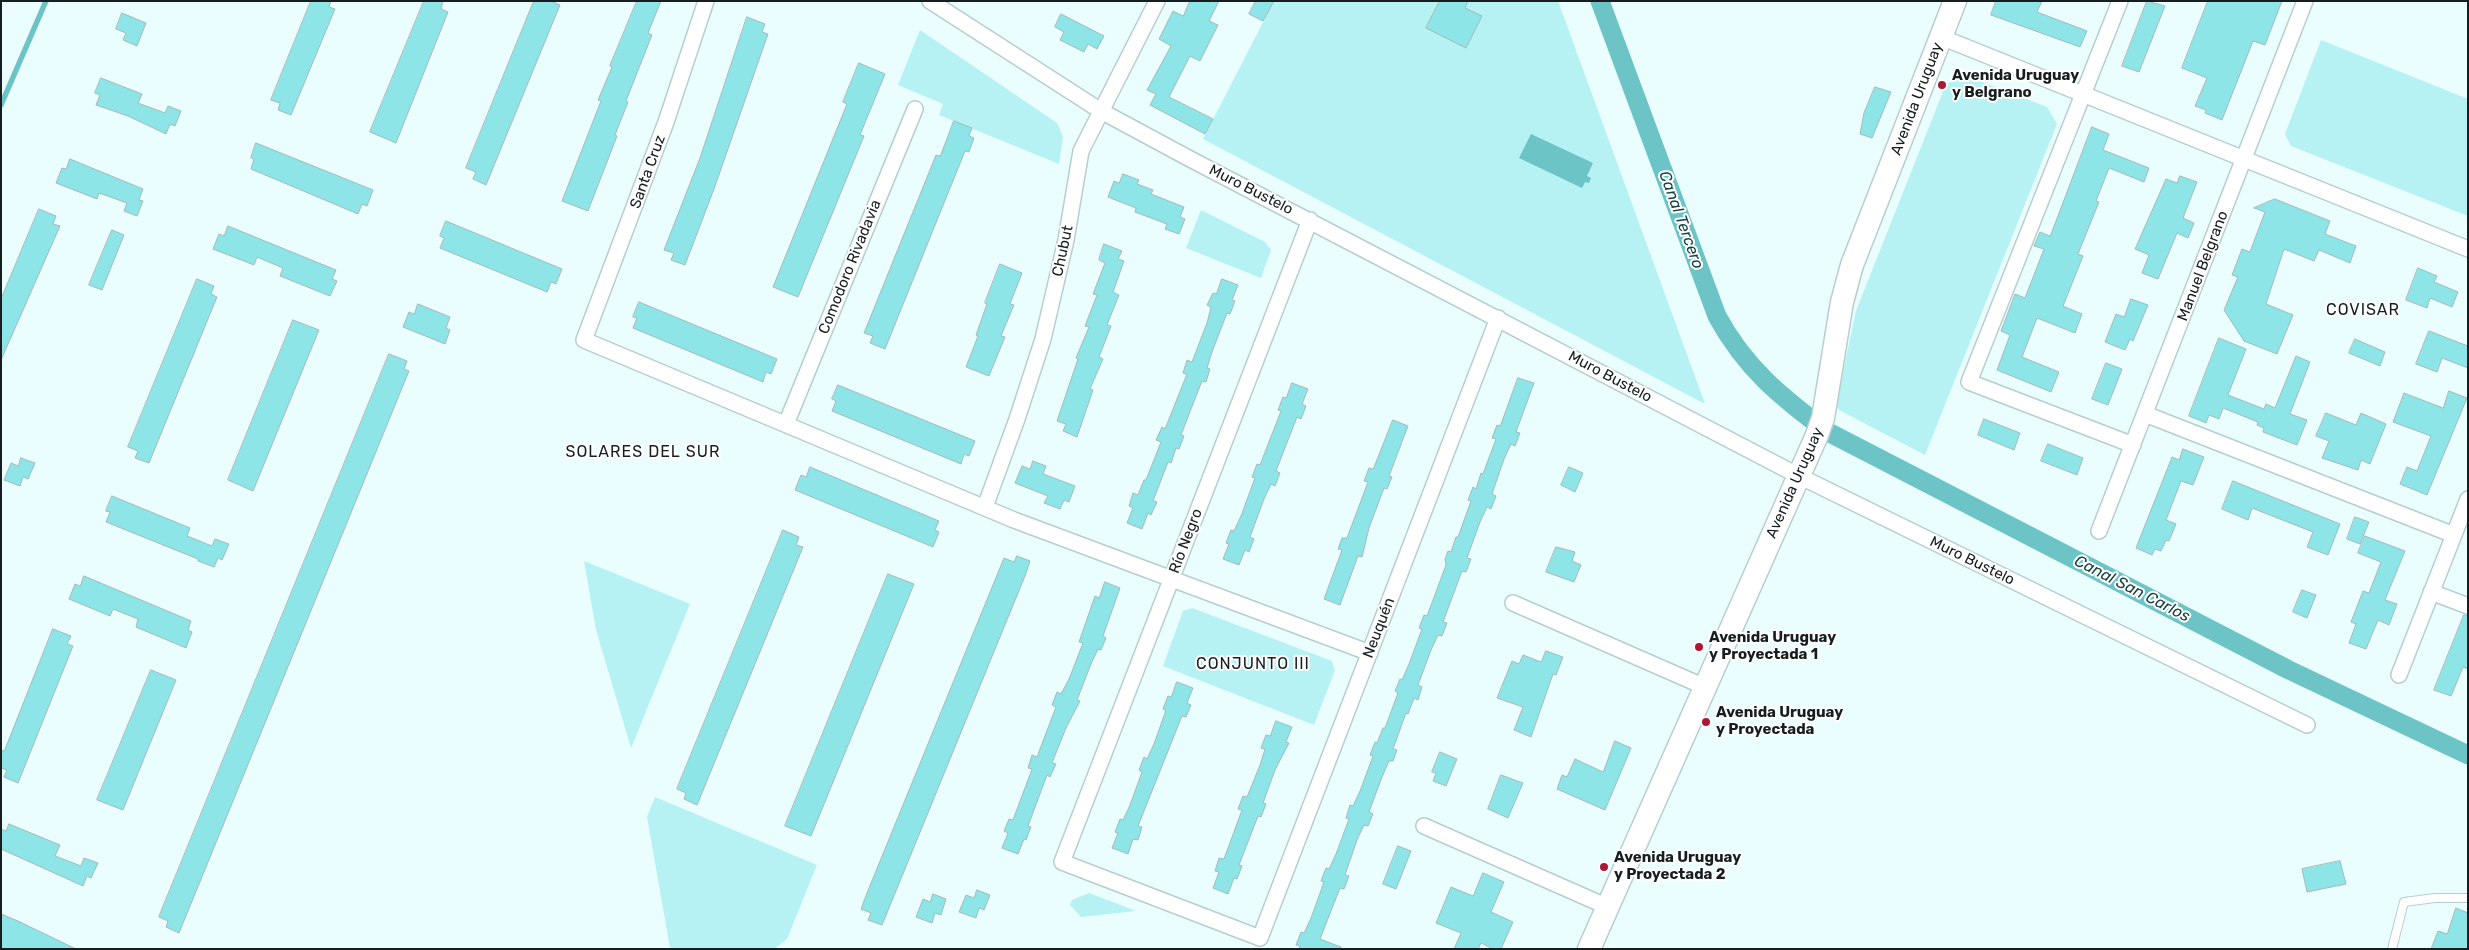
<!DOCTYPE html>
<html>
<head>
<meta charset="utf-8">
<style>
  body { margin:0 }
  #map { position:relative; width:2469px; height:950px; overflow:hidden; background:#ebfeff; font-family:Rubik,sans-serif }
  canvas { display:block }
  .frame { position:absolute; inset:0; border:2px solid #161e1f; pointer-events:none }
</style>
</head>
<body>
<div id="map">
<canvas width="2469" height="950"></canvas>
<div class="frame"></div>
</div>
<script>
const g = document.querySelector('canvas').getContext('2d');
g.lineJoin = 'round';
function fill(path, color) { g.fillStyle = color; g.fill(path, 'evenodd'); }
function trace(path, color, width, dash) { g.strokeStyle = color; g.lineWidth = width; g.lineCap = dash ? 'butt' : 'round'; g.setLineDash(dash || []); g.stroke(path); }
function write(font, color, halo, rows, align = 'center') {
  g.font = font + ' Rubik,sans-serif'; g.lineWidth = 4; g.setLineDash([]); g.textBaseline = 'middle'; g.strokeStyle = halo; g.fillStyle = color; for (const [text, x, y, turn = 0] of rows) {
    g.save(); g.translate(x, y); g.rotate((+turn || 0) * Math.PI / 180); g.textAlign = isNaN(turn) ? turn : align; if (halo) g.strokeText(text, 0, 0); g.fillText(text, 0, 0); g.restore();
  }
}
fill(new Path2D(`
  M 1274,1 L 1558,1 L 1705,404 L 1203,139 Z
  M 920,30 L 1057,123 L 1063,137 L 1059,164 L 939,115 L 943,104 L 898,85 Z
  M 2321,40 L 2468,99 L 2468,216 L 2291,146 L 2285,134 Z
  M 1967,76 L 2047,107 L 2057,124 L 1925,455 L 1839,410 L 1836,404 L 1856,311 L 1946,84 Z
  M 1201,210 L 1265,242 L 1271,250 L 1261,278 L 1186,248 Z
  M 584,561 L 690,604 L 631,748 L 596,630 Z
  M 1192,608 L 1332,661 L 1335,670 L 1314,725 L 1163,666 L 1183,611 Z
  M 655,797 L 817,865 L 787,939 L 774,949 L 670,948 L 647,817 Z
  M 1089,893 L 1136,911 L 1081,917 L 1070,905 L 1072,900 Z`), '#b6f1f3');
fill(new Path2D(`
  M 1531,134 L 1593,163 L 1587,176 L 1591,178 L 1589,183 L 1585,182 L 1582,188 L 1519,158 Z`), '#6cc4c7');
trace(new Path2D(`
  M 1,105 L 46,1`), '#6cc4c7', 5.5);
trace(new Path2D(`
  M 1600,1 L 1717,316 C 1745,368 1781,397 1828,432 L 2289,670 L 2468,755`), '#6cc4c7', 19);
const building = new Path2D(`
  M 311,1 L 331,1 L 329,7 L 335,9 L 291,115 L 278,110 L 280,103 L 271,100 Z
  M 424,1 L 443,1 L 441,9 L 448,12 L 396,143 L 370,132 Z
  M 534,1 L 551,1 L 560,5 L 486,185 L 473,179 L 476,172 L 466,168 Z
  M 637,1 L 661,1 L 648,33 L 652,35 L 626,101 L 628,102 L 615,135 L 617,136 L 588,211 L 562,201 L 601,101 L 598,100 L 612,67 L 610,66 Z
  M 1190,1 L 1219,1 L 1209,21 L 1218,25 L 1200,61 L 1190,56 L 1169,97 L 1213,119 L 1205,134 L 1150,105 L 1156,94 L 1147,90 L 1171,46 L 1159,39 L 1173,11 L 1183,16 Z
  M 1256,1 L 1274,1 L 1263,21 L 1249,14 Z
  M 1440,1 L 1468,1 L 1465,8 L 1482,16 L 1466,48 L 1426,28 Z
  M 1996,1 L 2042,1 L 2037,12 L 2087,31 L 2080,47 L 1991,15 Z
  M 2147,1 L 2165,6 L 2139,72 L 2122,66 Z
  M 2208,1 L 2282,1 L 2265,45 L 2253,41 L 2222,120 L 2205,113 L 2206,110 L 2195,106 L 2207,78 L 2182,68 Z
  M 122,13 L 146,23 L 137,46 L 123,40 L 126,33 L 116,29 Z
  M 1061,14 L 1104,36 L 1097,49 L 1088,44 L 1084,52 L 1060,40 L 1064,32 L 1055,27 Z
  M 747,17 L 765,24 L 762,32 L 768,34 L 714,189 L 685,265 L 671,260 L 674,253 L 664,250 L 700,158 Z
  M 859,63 L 885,74 L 860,135 L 864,136 L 798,297 L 773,287 L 847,104 L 843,102 Z
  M 101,78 L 142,94 L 138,103 L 165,113 L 168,106 L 181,111 L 175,126 L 170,124 L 166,134 L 128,116 L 96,105 L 100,95 L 95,93 Z
  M 1875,87 L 1891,92 L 1872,138 L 1860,134 L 1864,113 Z
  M 954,121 L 972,128 L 969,136 L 974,138 L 969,152 L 965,151 L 885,349 L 870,343 L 873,336 L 864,333 L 936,155 L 940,156 Z
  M 2092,127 L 2109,134 L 2103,150 L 2149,168 L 2144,182 L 2109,168 L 2096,201 L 2099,202 L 2078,254 L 2083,256 L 2063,306 L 2082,314 L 2075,333 L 2037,318 L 2022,357 L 2059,372 L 2051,392 L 1997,370 L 2010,335 L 2001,331 L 2015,294 L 2025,298 L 2044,249 L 2034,246 L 2040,232 L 2050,236 Z
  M 256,143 L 373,190 L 367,206 L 362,204 L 358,214 L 251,169 L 254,159 L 251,158 Z
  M 70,159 L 143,189 L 139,200 L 143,201 L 137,216 L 124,211 L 127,203 L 99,193 L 97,199 L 56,183 L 62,168 L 66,169 Z
  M 1123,174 L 1139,180 L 1137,184 L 1153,190 L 1151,194 L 1184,207 L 1180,217 L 1185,219 L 1179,234 L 1165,229 L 1167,224 L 1135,212 L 1136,208 L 1108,197 L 1114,181 L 1119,183 Z
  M 2180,176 L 2197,182 L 2183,218 L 2194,223 L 2188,238 L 2177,233 L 2158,279 L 2142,273 L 2149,255 L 2135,249 L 2166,179 L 2177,183 Z
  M 2275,199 L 2330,221 L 2325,234 L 2356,246 L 2350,263 L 2319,250 L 2314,261 L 2284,249 L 2266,304 L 2293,315 L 2277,354 L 2244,341 L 2224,310 L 2238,277 L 2232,275 L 2242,249 L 2250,252 L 2265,212 L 2254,208 Z
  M 39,209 L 56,216 L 53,224 L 60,226 L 1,360 L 1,299 Z
  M 446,221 L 562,269 L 556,284 L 551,282 L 547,292 L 440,248 L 444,238 L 440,236 Z
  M 228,226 L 336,270 L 332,279 L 337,281 L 330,296 L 280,276 L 283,268 L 257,257 L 254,265 L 213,249 L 219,234 L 224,236 Z
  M 112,230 L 124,235 L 102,290 L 89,285 Z
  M 1104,244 L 1122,251 L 1118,259 L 1124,261 L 1113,292 L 1119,295 L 1107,325 L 1111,326 L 1099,357 L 1103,359 L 1090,389 L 1093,390 L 1077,437 L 1063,431 L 1066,424 L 1057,421 L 1078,359 L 1076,358 L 1089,327 L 1085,326 L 1097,295 L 1093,294 L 1105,263 L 1099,260 Z
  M 1000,264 L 1022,273 L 1010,304 L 1014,305 L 1001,336 L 1005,337 L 989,376 L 966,367 L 978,336 L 976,335 L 987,304 L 985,303 Z
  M 2418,268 L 2437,276 L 2434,282 L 2458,292 L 2452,307 L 2430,298 L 2427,308 L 2406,300 Z
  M 197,279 L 214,286 L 211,294 L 217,297 L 149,463 L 135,458 L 138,451 L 128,447 Z
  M 1222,279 L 1238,285 L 1232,300 L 1235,301 L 1230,314 L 1227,313 L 1212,352 L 1207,368 L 1210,369 L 1206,382 L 1202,381 L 1191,409 L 1181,435 L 1184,436 L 1179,449 L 1176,448 L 1171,463 L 1168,462 L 1153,501 L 1157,502 L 1151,515 L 1148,513 L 1142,529 L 1127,523 L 1133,508 L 1129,506 L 1133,493 L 1138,495 L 1144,480 L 1146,480 L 1161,442 L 1156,440 L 1162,427 L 1165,429 L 1187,374 L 1183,373 L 1187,360 L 1192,362 L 1207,323 L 1211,307 L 1207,305 L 1213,293 L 1216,294 Z
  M 2131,299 L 2148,305 L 2133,341 L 2130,339 L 2125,350 L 2105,342 L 2116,314 L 2124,317 Z
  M 639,302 L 777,359 L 771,374 L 766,372 L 763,382 L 633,328 L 637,318 L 633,317 Z
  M 418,304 L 450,317 L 446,328 L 450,330 L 445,344 L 403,327 L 409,312 L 414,314 Z
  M 293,320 L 319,330 L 253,491 L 228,480 Z
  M 2429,331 L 2468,346 L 2468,368 L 2442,358 L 2437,372 L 2416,364 Z
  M 2219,338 L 2246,349 L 2228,395 L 2264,409 L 2266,404 L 2275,408 L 2296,356 L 2310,362 L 2290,414 L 2307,420 L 2297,445 L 2263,432 L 2264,428 L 2257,425 L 2258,422 L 2223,408 L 2219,419 L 2209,415 L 2206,423 L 2189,416 Z
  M 2355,339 L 2385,352 L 2380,366 L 2349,353 Z
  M 389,354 L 407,361 L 404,369 L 409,371 L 179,933 L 166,927 L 168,921 L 159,917 Z
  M 2106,363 L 2122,369 L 2108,405 L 2092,399 Z
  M 1518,378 L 1534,383 L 1516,432 L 1520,433 L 1515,446 L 1511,444 L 1504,459 L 1492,494 L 1496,496 L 1491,509 L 1487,507 L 1480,522 L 1467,558 L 1471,559 L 1466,572 L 1462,571 L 1443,622 L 1447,623 L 1442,636 L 1438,635 L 1431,650 L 1418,685 L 1422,687 L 1418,700 L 1414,698 L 1408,714 L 1406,713 L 1393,749 L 1397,750 L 1393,761 L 1389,761 L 1382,777 L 1369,812 L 1373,814 L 1368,826 L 1364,825 L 1357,840 L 1345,875 L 1349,876 L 1344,889 L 1340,888 L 1320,939 L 1341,947 L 1341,949 L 1299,949 L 1300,946 L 1296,945 L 1301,932 L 1304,933 L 1311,918 L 1324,882 L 1321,881 L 1326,868 L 1329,869 L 1336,854 L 1349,819 L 1346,818 L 1350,805 L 1353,806 L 1360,791 L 1373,756 L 1370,755 L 1375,742 L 1377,743 L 1383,728 L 1385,728 L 1398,693 L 1395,691 L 1400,679 L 1402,680 L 1409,664 L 1422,629 L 1419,628 L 1424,615 L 1427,616 L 1446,565 L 1445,559 L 1448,551 L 1451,552 L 1456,537 L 1458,537 L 1471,501 L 1468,500 L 1473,487 L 1476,489 L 1481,473 L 1483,474 L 1496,439 L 1492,438 L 1497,425 L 1500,426 Z
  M 1292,383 L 1308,389 L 1302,404 L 1306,406 L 1301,419 L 1297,417 L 1276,471 L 1280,473 L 1275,486 L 1271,484 L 1264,499 L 1250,537 L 1254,539 L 1249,552 L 1245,550 L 1239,565 L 1223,559 L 1229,544 L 1226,543 L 1231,530 L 1234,531 L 1241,516 L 1255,478 L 1252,477 L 1257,464 L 1260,465 L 1281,411 L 1278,410 L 1283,397 L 1286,398 Z
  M 838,385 L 975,441 L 969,456 L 964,454 L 961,464 L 832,411 L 836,401 L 832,399 Z
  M 2449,391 L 2467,398 L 2427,495 L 2400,484 L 2407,467 L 2417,471 L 2431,436 L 2393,422 L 2404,393 L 2443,408 Z
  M 2326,413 L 2356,425 L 2361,413 L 2386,424 L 2370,464 L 2361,460 L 2358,470 L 2322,458 L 2329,441 L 2316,436 Z
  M 1984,419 L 2020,433 L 2014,450 L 1978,435 Z
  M 1393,420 L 1408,426 L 1389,476 L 1392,477 L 1387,489 L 1384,488 L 1369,528 L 1362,557 L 1358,556 L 1340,605 L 1324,599 L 1342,550 L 1338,549 L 1342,538 L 1347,538 L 1368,482 L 1364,481 L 1369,468 L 1373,469 Z
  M 2048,444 L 2083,458 L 2077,475 L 2041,461 Z
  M 2183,449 L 2204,457 L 2193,485 L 2181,481 L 2166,520 L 2176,524 L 2169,541 L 2166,540 L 2161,551 L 2155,549 L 2152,555 L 2136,548 L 2172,457 L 2179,460 Z
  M 21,458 L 35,463 L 28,479 L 23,477 L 20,486 L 4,480 L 11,463 L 18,466 Z
  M 1033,461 L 1046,466 L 1043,474 L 1075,486 L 1069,502 L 1064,500 L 1060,509 L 1044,503 L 1048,496 L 1015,483 L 1022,466 L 1030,469 Z
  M 810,467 L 939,521 L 935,530 L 939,532 L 933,547 L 795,490 L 801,475 L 806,477 Z
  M 1569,467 L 1583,473 L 1575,492 L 1561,485 Z
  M 2233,481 L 2340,524 L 2328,555 L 2307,547 L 2313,532 L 2252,508 L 2248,520 L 2222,509 Z
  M 112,496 L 190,528 L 187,536 L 212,546 L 215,539 L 229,544 L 222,560 L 218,558 L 214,567 L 198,561 L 198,559 L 106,522 L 110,512 L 106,511 Z
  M 2355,517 L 2369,522 L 2360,544 L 2347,539 Z
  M 783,530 L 799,537 L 796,545 L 803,547 L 697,805 L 684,799 L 686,793 L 677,789 Z
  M 2365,536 L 2405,551 L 2385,600 L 2397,604 L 2389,625 L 2378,620 L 2366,649 L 2349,643 L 2356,624 L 2351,622 L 2363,591 L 2369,593 L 2381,562 L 2358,553 Z
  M 1556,547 L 1575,552 L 1572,561 L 1581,565 L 1574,582 L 1546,572 Z
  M 1017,556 L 1030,561 L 1025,576 L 882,925 L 868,920 L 871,913 L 861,909 L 867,893 L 1004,558 L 1014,562 Z
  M 888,574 L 914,584 L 811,836 L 785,826 Z
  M 84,576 L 191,621 L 188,630 L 192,632 L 186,648 L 136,627 L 138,619 L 113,609 L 110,616 L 69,599 L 75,584 L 80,586 Z
  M 1105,582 L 1120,588 L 1103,636 L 1106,638 L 1101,650 L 1098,649 L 1091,664 L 1077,700 L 1080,701 L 1066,728 L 1052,763 L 1056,764 L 1050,777 L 1047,775 L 1028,826 L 1031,827 L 1026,840 L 1024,839 L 1018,854 L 1002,848 L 1008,833 L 1004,831 L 1009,819 L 1013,820 L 1032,769 L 1028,768 L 1032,755 L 1037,757 L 1043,741 L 1056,707 L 1052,705 L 1057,692 L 1061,694 L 1069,679 L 1083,643 L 1079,642 L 1095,596 L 1099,598 Z
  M 2302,590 L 2316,595 L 2307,618 L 2293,612 Z
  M 2464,615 L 2468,615 L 2468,669 L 2463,667 L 2451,696 L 2434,690 Z
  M 53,629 L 71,636 L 67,644 L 73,646 L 18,783 L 4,777 L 7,770 L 1,768 L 1,750 L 4,751 Z
  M 1546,651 L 1563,657 L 1556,675 L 1553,674 L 1531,737 L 1514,730 L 1523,707 L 1497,698 L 1512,661 L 1519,664 L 1523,655 L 1541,662 Z
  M 151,670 L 176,680 L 123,810 L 97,800 Z
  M 1177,682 L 1193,688 L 1187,703 L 1191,705 L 1186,717 L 1182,716 L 1138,826 L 1142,827 L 1138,840 L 1133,839 L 1128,854 L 1112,848 L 1118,833 L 1115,832 L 1120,819 L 1123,820 L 1130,805 L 1142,772 L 1139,770 L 1144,757 L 1147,759 L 1154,744 L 1166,710 L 1163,709 L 1168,696 L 1171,697 Z
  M 1276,721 L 1292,727 L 1286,742 L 1289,743 L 1275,770 L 1263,803 L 1266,804 L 1261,817 L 1258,816 L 1239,865 L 1242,866 L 1237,879 L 1234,878 L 1228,894 L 1213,888 L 1219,872 L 1215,871 L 1219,858 L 1224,859 L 1242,810 L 1238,809 L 1243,796 L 1247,797 L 1260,765 L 1265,749 L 1261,748 L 1266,735 L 1270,736 Z
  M 1615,741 L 1631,748 L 1605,810 L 1557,789 L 1562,775 L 1567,777 L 1575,759 L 1603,772 Z
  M 1440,752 L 1457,759 L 1446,786 L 1433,781 L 1436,773 L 1432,772 Z
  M 1501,775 L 1523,783 L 1508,818 L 1488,809 Z
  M 9,824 L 60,845 L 55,856 L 81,866 L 84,858 L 98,863 L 91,878 L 87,876 L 83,886 L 1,849 L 1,829 L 6,831 Z
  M 1398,846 L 1411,851 L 1396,889 L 1383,884 Z
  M 2340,861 L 2346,884 L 2307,892 L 2302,869 Z
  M 1483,873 L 1504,882 L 1491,912 L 1513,922 L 1501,949 L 1493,949 L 1481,943 L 1478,949 L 1454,949 L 1461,933 L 1436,923 L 1451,887 L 1473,896 Z
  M 977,890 L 990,895 L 984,910 L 979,908 L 976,918 L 959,912 L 966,895 L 974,898 Z
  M 933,894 L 946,899 L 941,915 L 935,913 L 932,923 L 916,917 L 923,899 L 930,902 Z
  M 2456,908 L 2468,913 L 2468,949 L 2431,949 L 2438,931 L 2447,934 Z
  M 1,914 L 18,921 L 76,949 L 1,949 Z`);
fill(building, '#8de5e8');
trace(building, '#a3baba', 1);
const service = new Path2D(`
  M 2392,949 L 2404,902 L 2435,898 L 2468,898`);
const minor = new Path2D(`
  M 706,1 L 666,122 L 584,340 L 1014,520 L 1370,653
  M 930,1 L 1101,111 L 1192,160 L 1799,476 L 2307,725
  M 2120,1 L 1969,382 L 2133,445
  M 1941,37 L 2468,249
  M 1310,220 L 1062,862 L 1260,938 L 1498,318
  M 2145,414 L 2454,535
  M 786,424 L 915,109
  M 985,507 L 1017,419 L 1043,339 L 1066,240 L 1081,151 L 1157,1
  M 2099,531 L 2305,1
  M 2431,592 L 2468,606
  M 1513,603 L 1705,687
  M 2399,675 L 2468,499
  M 1424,826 L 1608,907`);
const secondary = new Path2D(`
  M 1589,949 L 1817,435 L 1823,418 L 1842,302 L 1852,265 L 1955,1`);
trace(service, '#b7cece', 10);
trace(minor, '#b7cece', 18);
trace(secondary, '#b7cece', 25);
trace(service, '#fff', 8);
trace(minor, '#fff', 15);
trace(secondary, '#fff', 22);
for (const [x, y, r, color] of [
  [1942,85,5,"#ac1734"],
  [1699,647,5,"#ac1734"],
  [1706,722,5,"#ac1734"],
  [1604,867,5,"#ac1734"]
]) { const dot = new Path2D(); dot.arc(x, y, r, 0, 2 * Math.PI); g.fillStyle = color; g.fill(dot); trace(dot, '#fff', 2); }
write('bold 15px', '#161e1f', '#fff', [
  ["Avenida Uruguay",1952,76],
  ["y Belgrano",1952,93],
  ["Avenida Uruguay",1709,638],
  ["y Proyectada 1",1709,655],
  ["Avenida Uruguay",1716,713],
  ["y Proyectada",1716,730],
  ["Avenida Uruguay",1614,858],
  ["y Proyectada 2",1614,875]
], 'left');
write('15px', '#161e1f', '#fff', [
  ["Avenida Uruguay",1917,99,-69],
  ["Santa Cruz",648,172,-70],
  ["Muro Bustelo",1251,190,27],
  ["Chubut",1063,251,-78],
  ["Manuel Belgrano",2203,266,-69],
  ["Comodoro Rivadavia",850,267,-68],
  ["Muro Bustelo",1610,377,28],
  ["Avenida Uruguay",1795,483,-66],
  ["Río Negro",1186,541,-69],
  ["Muro Bustelo",1972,561,26],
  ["Neuquén",1379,628,-69]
]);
write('italic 16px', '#174142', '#fff', [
  ["Canal Tercero",1681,220,70],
  ["Canal San Carlos",2132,589,27]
]);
g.letterSpacing = '1px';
write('16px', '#161e1f', '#fff', [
  ["COVISAR",2363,310],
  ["SOLARES DEL SUR",643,452],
  ["CONJUNTO III",1253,664]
]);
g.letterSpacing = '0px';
</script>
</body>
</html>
